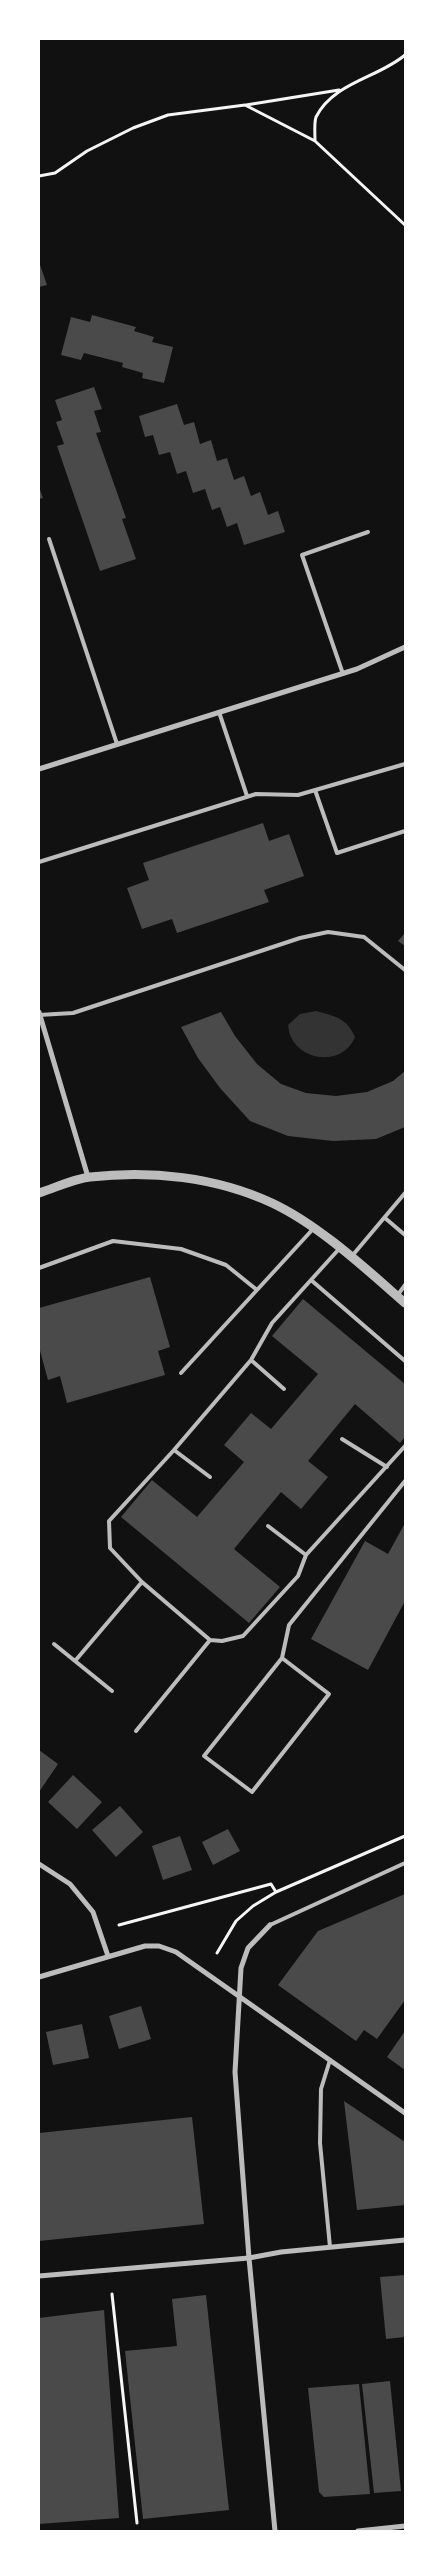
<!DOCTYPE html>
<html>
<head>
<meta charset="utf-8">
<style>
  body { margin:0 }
  #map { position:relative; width:444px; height:2570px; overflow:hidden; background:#111; font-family:"Exo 2",sans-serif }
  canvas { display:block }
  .frame { position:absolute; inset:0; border:40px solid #fff; pointer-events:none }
</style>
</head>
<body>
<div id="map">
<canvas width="444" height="2570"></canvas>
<div class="frame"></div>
</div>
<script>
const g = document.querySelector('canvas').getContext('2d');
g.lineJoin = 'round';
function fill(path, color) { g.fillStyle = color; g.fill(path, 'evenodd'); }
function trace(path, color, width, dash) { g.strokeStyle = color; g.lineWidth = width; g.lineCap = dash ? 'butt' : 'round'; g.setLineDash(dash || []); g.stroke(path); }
fill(new Path2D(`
  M 316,1011 C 335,1016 347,1018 355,1037 C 344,1065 303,1063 291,1037 C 289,1034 289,1029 288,1025 L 300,1014 Z`), '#333');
fill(new Path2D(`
  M 39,262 L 47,285 L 39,287 Z
  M 92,315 L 136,327 L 134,331 L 154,337 L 152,342 L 173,347 L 164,383 L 142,378 L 143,373 L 122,367 L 123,363 L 84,353 L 81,360 L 61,355 L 71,317 L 90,322 Z
  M 94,387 L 102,409 L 94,411 L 101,432 L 96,433 L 126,518 L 122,519 L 136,559 L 100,571 L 57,446 L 64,444 L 56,422 L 62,420 L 55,400 Z
  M 177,404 L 184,425 L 194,422 L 200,444 L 211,440 L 217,461 L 227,458 L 234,480 L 244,476 L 251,496 L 260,492 L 268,515 L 278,511 L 285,532 L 244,545 L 237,523 L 227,527 L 220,507 L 212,510 L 205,489 L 193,493 L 186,471 L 177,474 L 170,452 L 159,455 L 153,435 L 145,437 L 139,416 Z
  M 39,487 L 43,498 L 39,499 Z
  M 263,823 L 269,841 L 289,834 L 304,876 L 264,890 L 269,902 L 177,933 L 172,919 L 142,929 L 127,888 L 149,880 L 143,863 Z
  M 405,933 L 405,946 L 398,941 Z
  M 221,1012 L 235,1036 L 257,1064 L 281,1084 L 306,1093 L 336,1096 L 367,1092 L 393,1081 L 405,1071 L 405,1127 L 376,1139 L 333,1141 L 288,1136 L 250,1121 L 220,1088 L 198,1058 L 181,1027 Z
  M 150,1277 L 170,1347 L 158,1351 L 165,1375 L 67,1403 L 60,1376 L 48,1380 L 39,1347 L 39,1308 Z
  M 303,1299 L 405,1384 L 405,1437 L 400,1443 L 355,1404 L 308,1461 L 328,1477 L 301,1509 L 281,1492 L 234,1549 L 280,1587 L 249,1623 L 121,1517 L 152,1480 L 197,1517 L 244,1462 L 224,1445 L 251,1413 L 271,1429 L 318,1374 L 272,1336 Z
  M 405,1523 L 405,1601 L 368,1670 L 311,1639 L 365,1541 L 388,1554 Z
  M 39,1750 L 58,1764 L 39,1792 Z
  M 73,1775 L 102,1802 L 77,1829 L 48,1802 Z
  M 120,1806 L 143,1832 L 116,1857 L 92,1830 Z
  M 228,1829 L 240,1851 L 213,1865 L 202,1842 Z
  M 180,1836 L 192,1870 L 163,1880 L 152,1846 Z
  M 405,1894 L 405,2000 L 377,2039 L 364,2030 L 356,2041 L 278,1985 L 318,1931 Z
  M 141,2006 L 151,2039 L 119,2049 L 109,2016 Z
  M 82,2024 L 89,2058 L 53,2065 L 46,2032 Z
  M 405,2031 L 405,2070 L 387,2057 Z
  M 344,2101 L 405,2142 L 405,2205 L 357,2210 Z
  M 192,2117 L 204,2224 L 39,2241 L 39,2133 Z
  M 405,2275 L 405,2337 L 386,2339 L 380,2277 Z
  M 206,2295 L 229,2510 L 143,2519 L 125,2351 L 177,2346 L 172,2299 Z
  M 104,2310 L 119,2518 L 39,2524 L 39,2318 Z
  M 390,2381 L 401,2491 L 374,2493 L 362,2384 Z
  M 359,2384 L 370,2494 L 324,2497 L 319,2492 L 308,2388 Z`), '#4a4a4a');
trace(new Path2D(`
  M 405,55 C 378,78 334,82 316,117 C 314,123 315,134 315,141 L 405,225
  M 246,105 L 339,90
  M 39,176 L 55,173 L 87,151 L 133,128 L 168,115 L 245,105 L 315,141
  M 119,1925 L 271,1884 L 276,1892
  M 217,1953 L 236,1921 L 253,1906 L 276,1892 L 405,1836
  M 112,2294 L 137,2523`), '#f5f5f5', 3);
trace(new Path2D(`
  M 49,539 L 117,744
  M 343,674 L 302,555 L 368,532
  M 219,712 L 247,796
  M 315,790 L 337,853 L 405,831
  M 39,862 L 256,794 L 298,795 L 405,764
  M 39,1015 L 73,1013 L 300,938 L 328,932 L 364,937 L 405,970
  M 385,1218 L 405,1235
  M 352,1256 L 405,1193
  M 39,1268 L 113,1241 L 181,1249 L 226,1265 L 257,1290 L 313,1229
  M 311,1280 L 405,1361
  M 397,1296 L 405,1285
  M 251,1360 L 284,1389
  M 181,1373 L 257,1290
  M 342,1439 L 387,1467
  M 174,1450 L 109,1521 L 110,1548 L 142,1582 L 210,1640 L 222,1641 L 243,1636 L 298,1576 L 306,1555
  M 210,1477 L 174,1450 L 251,1360 L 272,1323 L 339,1249
  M 268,1526 L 306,1555 L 405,1446
  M 54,1644 L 112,1691
  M 282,1658 L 329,1694 L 252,1792 L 204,1756 L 282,1658 L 289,1625 L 405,1481
  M 75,1661 L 142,1582
  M 136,1731 L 210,1640
  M 270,1925 L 405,1863
  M 330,2247 L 320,2143 L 321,2089 L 330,2060`), '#bcbcbc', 4);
trace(new Path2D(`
  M 39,769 L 357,669 L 405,647
  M 39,1012 L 88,1177
  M 39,1864 L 70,1884 L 93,1912 L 108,1956
  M 270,1925 L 248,1948 L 241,1968 L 235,2072 L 249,2258 L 275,2531
  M 39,1977 L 145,1946 L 159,1946 L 176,1952 L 405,2113
  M 39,2276 L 249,2258 L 281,2252 L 405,2240
  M 358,2531 L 405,2526`), '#bcbcbc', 5);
trace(new Path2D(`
  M 39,1193 C 55,1188 73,1179 90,1177 C 151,1170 216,1177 272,1203 C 319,1225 366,1269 405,1303`), '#bcbcbc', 9);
</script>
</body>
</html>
